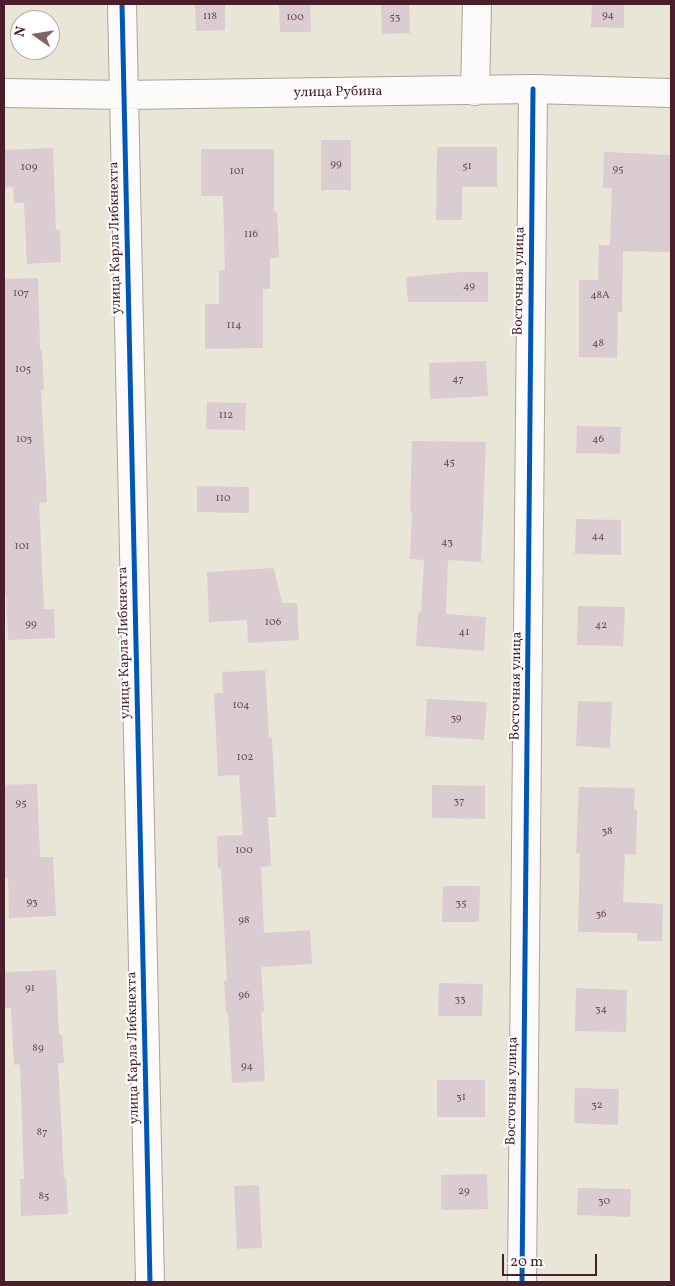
<!DOCTYPE html>
<html>
<head>
<meta charset="utf-8">
<style>
  body { margin:0 }
  #map { position:relative; width:675px; height:1286px; overflow:hidden; background:#e9e5d7; font-family:Vollkorn,serif }
  canvas { display:block }
  .frame { position:absolute; inset:0; border:5px solid #4a1f2b; pointer-events:none }
  .north { position:absolute; left:10px; top:10px; width:50px; height:50px; box-sizing:border-box; background:#fff; border:1px solid #b7a5aa; border-radius:50%; rotate:283deg; font-size:14px; font-weight:700; line-height:20px; text-align:center; color:#4a1f2b }
  .north::after { content:''; display:block; margin:auto; width:18px; height:22px; background:#826467; clip-path:polygon(50% 0,100% 100%,50% 72%,0 100%) }
  .scale { position:absolute; left:502px; top:1254px; width:95px; height:22px; box-sizing:border-box; border:2px solid #4a1f2b; border-top:0; padding-left:6px; font-size:15px; line-height:18px; white-space:nowrap; color:#4a1f2b; -webkit-text-stroke:4px #fff; paint-order:stroke }
</style>
</head>
<body>
<div id="map">
<canvas width="675" height="1286"></canvas>
<div class="frame"></div>
<div class="north">N</div>
<div class="scale">20 m</div>
</div>
<script>
const g = document.querySelector('canvas').getContext('2d');
g.lineJoin = 'round';
function fill(path, color) { g.fillStyle = color; g.fill(path, 'evenodd'); }
function trace(path, color, width, dash) { g.strokeStyle = color; g.lineWidth = width; g.lineCap = dash ? 'butt' : 'round'; g.setLineDash(dash || []); g.stroke(path); }
function write(font, color, halo, rows, align = 'center') {
  g.font = font + ' Vollkorn,serif'; g.lineWidth = 4; g.setLineDash([]); g.textBaseline = 'middle'; g.strokeStyle = halo; g.fillStyle = color; for (const [text, x, y, turn = 0] of rows) {
    g.save(); g.translate(x, y); g.rotate((+turn || 0) * Math.PI / 180); g.textAlign = isNaN(turn) ? turn : align; if (halo) g.strokeText(text, 0, 0); g.fillText(text, 0, 0); g.restore();
  }
}
fill(new Path2D(`
  M 195,4 L 225,4 L 225,30 L 196,31 Z
  M 279,4 L 310,4 L 311,32 L 280,32 Z
  M 381,4 L 409,4 L 410,33 L 382,34 Z
  M 592,4 L 624,4 L 624,28 L 591,27 Z
  M 321,140 L 351,140 L 351,190 L 321,190 Z
  M 437,147 L 497,147 L 497,187 L 462,187 L 462,220 L 436,220 Z
  M 53,148 L 56,230 L 60,230 L 61,262 L 27,264 L 24,203 L 14,203 L 13,187 L 4,188 L 4,150 Z
  M 201,149 L 274,149 L 274,212 L 277,212 L 279,258 L 270,258 L 270,289 L 263,289 L 263,348 L 205,349 L 205,304 L 219,304 L 219,270 L 225,270 L 223,196 L 201,196 Z
  M 604,152 L 671,155 L 671,252 L 623,251 L 622,312 L 618,312 L 617,358 L 579,357 L 579,280 L 598,280 L 599,245 L 610,245 L 612,188 L 603,188 Z
  M 460,272 L 488,272 L 488,302 L 408,302 L 406,277 Z
  M 38,278 L 40,350 L 42,350 L 44,389 L 41,390 L 47,502 L 39,503 L 44,609 L 54,609 L 55,638 L 8,640 L 6,596 L 4,596 L 4,279 Z
  M 486,361 L 488,396 L 430,399 L 429,363 Z
  M 207,402 L 246,403 L 245,430 L 206,429 Z
  M 577,426 L 621,427 L 620,454 L 576,453 Z
  M 412,441 L 486,442 L 481,562 L 448,560 L 446,614 L 486,617 L 484,651 L 416,646 L 418,612 L 421,612 L 424,560 L 410,559 L 412,511 L 410,511 Z
  M 197,486 L 249,487 L 249,513 L 197,512 Z
  M 576,519 L 621,520 L 621,555 L 575,554 Z
  M 274,568 L 282,603 L 297,603 L 299,640 L 248,643 L 247,620 L 209,622 L 207,572 Z
  M 578,606 L 625,607 L 623,646 L 577,645 Z
  M 265,670 L 269,738 L 272,738 L 276,817 L 268,817 L 271,866 L 261,867 L 264,933 L 310,930 L 312,964 L 261,967 L 264,1011 L 261,1012 L 265,1081 L 232,1083 L 228,1013 L 226,1013 L 224,981 L 227,981 L 221,869 L 218,869 L 217,836 L 243,835 L 239,775 L 218,776 L 214,693 L 223,693 L 222,672 Z
  M 427,699 L 487,702 L 484,740 L 425,736 Z
  M 578,701 L 612,702 L 610,748 L 576,746 Z
  M 37,784 L 40,857 L 53,857 L 56,916 L 9,918 L 8,878 L 4,878 L 4,785 Z
  M 432,785 L 485,786 L 485,819 L 432,818 Z
  M 579,787 L 635,788 L 634,810 L 637,810 L 636,855 L 625,854 L 623,902 L 663,904 L 662,941 L 637,941 L 637,933 L 578,932 L 580,854 L 576,853 Z
  M 443,886 L 480,886 L 479,922 L 442,922 Z
  M 56,970 L 59,1034 L 62,1034 L 64,1063 L 58,1063 L 64,1177 L 66,1177 L 68,1214 L 21,1216 L 20,1179 L 24,1179 L 20,1064 L 14,1065 L 11,1008 L 4,1008 L 4,972 Z
  M 439,983 L 483,984 L 482,1016 L 438,1016 Z
  M 576,988 L 627,990 L 626,1032 L 575,1031 Z
  M 437,1080 L 485,1080 L 485,1117 L 437,1117 Z
  M 575,1088 L 619,1089 L 618,1125 L 574,1123 Z
  M 487,1174 L 488,1209 L 441,1210 L 441,1175 Z
  M 259,1185 L 262,1248 L 237,1249 L 234,1186 Z
  M 578,1188 L 631,1189 L 630,1217 L 577,1215 Z`), '#daccd1');
const minor = new Path2D(`
  M 122,4 L 150,1282
  M 475,91 L 477,4
  M 4,93 L 124,95 L 533,89 L 671,93
  M 522,1282 L 533,89`);
trace(minor, '#aca49e', 30);
trace(minor, '#fcfbf9', 28);
trace(new Path2D(`
  M 122,4 L 150,1282
  M 522,1282 L 533,89`), '#0057b8', 5);
write('11px', '#6e4a54', null, [
  ["94",608,16],
  ["118",210,17],
  ["100",295,18],
  ["53",395,18],
  ["99",336,165],
  ["51",467,167],
  ["109",29,168],
  ["95",618,170],
  ["101",237,172],
  ["116",251,235],
  ["49",469,287],
  ["107",21,294],
  ["48А",600,296],
  ["114",234,326],
  ["48",598,344],
  ["105",23,370],
  ["47",458,380],
  ["112",226,416],
  ["103",24,440],
  ["46",598,440],
  ["45",449,463],
  ["110",223,499],
  ["44",598,537],
  ["43",447,543],
  ["101",22,547],
  ["106",273,623],
  ["99",31,625],
  ["42",601,626],
  ["41",464,633],
  ["104",241,706],
  ["39",456,719],
  ["102",245,758],
  ["37",459,802],
  ["95",21,804],
  ["38",607,832],
  ["100",244,851],
  ["93",32,903],
  ["35",461,904],
  ["36",601,915],
  ["98",244,921],
  ["91",30,989],
  ["96",244,996],
  ["33",460,1000],
  ["34",601,1010],
  ["89",38,1049],
  ["94",247,1067],
  ["31",461,1098],
  ["32",597,1106],
  ["87",42,1133],
  ["29",464,1192],
  ["85",44,1197],
  ["30",604,1202]
]);
write('14px', '#4a1f2b', '#fff', [
  ["улица Рубина",338,93,-1],
  ["улица Карла Либкнехта",116,238,-91],
  ["Восточная улица",520,281,-89],
  ["улица Карла Либкнехта",125,643,-91],
  ["Восточная улица",517,686,-89],
  ["улица Карла Либкнехта",134,1048,-91],
  ["Восточная улица",513,1091,-89]
]);
</script>
</body>
</html>
